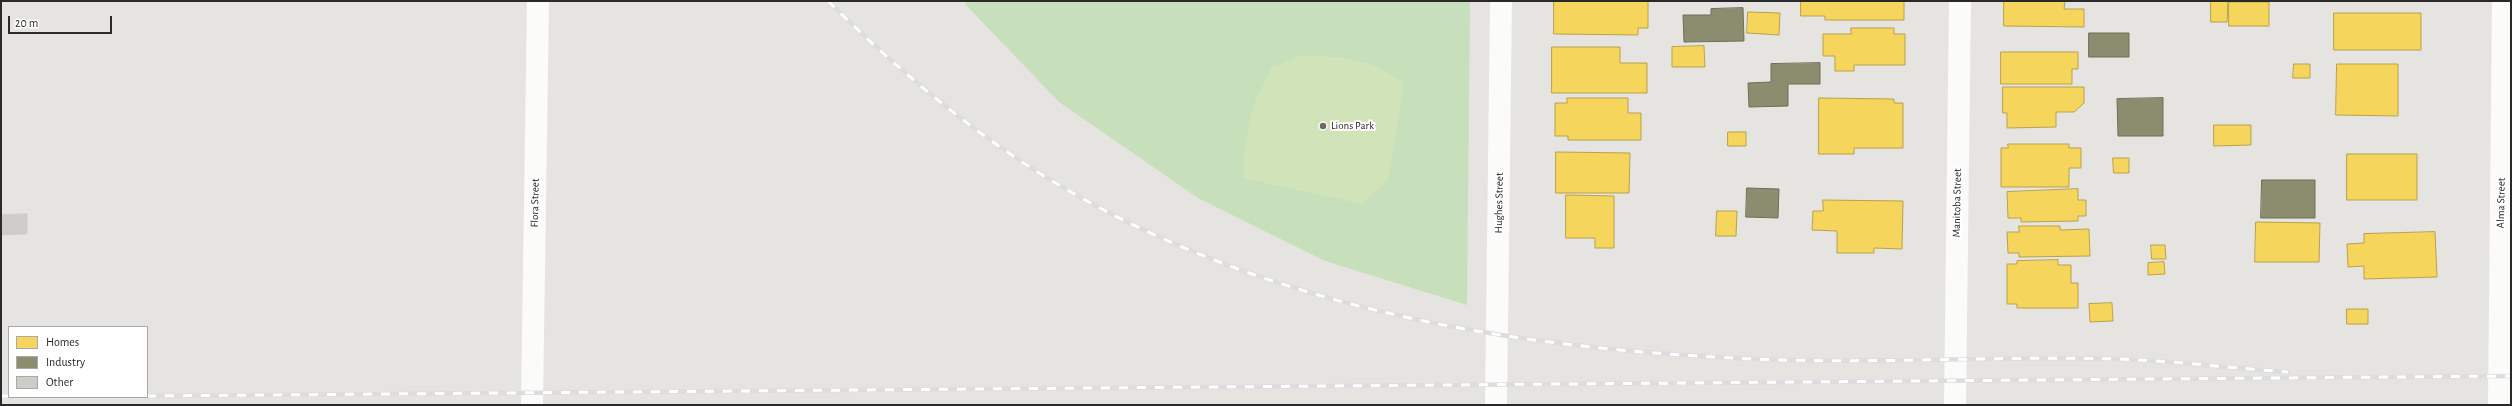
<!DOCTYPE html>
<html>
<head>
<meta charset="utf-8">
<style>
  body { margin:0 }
  #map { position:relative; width:2512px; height:406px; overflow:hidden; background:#e6e4e0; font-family:"Alegreya Sans",sans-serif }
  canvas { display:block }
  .frame { position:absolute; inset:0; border:2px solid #292929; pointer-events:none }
  .legend { position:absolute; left:8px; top:326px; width:140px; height:72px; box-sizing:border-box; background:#fff; border:1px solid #a9a9a9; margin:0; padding:5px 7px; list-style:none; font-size:12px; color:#292929 }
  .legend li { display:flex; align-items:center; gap:8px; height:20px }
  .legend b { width:20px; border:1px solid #a9a9a9 }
  .scale { position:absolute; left:8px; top:16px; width:104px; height:18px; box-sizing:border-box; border:2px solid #292929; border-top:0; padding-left:5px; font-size:12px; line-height:14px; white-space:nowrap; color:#292929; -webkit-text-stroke:3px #fff; paint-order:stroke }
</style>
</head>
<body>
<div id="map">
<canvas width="2512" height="406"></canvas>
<div class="frame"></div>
<ul class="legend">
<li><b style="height:11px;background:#f6d55c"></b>Homes</li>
<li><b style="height:11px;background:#8c8c6e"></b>Industry</li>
<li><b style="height:11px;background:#ceccc9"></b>Other</li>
</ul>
<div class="scale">20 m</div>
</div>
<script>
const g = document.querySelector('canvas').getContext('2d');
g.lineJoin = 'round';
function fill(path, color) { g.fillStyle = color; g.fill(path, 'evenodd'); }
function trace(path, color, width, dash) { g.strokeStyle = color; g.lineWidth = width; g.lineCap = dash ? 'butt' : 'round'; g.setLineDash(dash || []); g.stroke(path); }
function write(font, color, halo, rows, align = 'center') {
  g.font = font + ' "Alegreya Sans",sans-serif'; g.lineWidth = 4; g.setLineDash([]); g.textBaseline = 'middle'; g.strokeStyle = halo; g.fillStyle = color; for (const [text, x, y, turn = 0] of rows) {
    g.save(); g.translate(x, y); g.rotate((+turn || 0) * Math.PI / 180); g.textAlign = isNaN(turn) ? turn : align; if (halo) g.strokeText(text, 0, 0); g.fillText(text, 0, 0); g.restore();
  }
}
fill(new Path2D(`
  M 965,1 L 1470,1 L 1467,305 L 1325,261 L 1198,198 L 1059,102 L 965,4 Z`), '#c7e0bb');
fill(new Path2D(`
  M 1302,55 L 1344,58 L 1373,65 L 1404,82 L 1388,180 L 1362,204 L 1243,178 L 1245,146 L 1253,106 L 1271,68 Z`), '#d1e3b9');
const homes = new Path2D(`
  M 1554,1 L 1648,1 L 1648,28 L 1638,28 L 1638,35 L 1554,34 Z
  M 1801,1 L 1904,1 L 1904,20 L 1825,20 L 1825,16 L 1801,16 Z
  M 2004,1 L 2065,1 L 2064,9 L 2084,9 L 2084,27 L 2004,26 Z
  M 2211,1 L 2228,1 L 2227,22 L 2211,22 Z
  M 2229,2 L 2269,2 L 2269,26 L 2229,26 Z
  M 1748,12 L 1780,13 L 1779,35 L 1747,33 Z
  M 2334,13 L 2421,13 L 2421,50 L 2334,50 Z
  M 1851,28 L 1894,28 L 1894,34 L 1905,34 L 1905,65 L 1854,65 L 1854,71 L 1835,71 L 1835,56 L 1823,56 L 1823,34 L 1851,34 Z
  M 1704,46 L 1705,67 L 1672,67 L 1672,47 Z
  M 1552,47 L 1620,47 L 1620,63 L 1647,63 L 1647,93 L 1552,93 Z
  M 2001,52 L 2078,52 L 2078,69 L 2072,69 L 2072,84 L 2001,84 Z
  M 2294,64 L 2310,64 L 2310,78 L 2293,78 Z
  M 2337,64 L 2398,64 L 2398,116 L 2336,115 Z
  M 2003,87 L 2084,87 L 2084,103 L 2074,112 L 2056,112 L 2056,127 L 2007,128 L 2007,113 L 2003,113 Z
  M 1567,98 L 1628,98 L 1628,113 L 1641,113 L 1641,140 L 1568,140 L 1568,136 L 1555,136 L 1555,103 L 1567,103 Z
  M 1819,98 L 1894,99 L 1894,103 L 1903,103 L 1903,148 L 1854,148 L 1854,154 L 1819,154 Z
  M 2214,125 L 2251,125 L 2251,145 L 2214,146 Z
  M 1728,132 L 1746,132 L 1746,146 L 1728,146 Z
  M 2008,144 L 2069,144 L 2069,148 L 2081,148 L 2081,168 L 2069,168 L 2069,187 L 2001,187 L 2001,148 L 2008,148 Z
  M 1556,152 L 1630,153 L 1629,193 L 1556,193 Z
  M 2347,154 L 2417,154 L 2417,200 L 2347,200 Z
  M 2113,158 L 2129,158 L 2129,173 L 2114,173 Z
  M 2078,189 L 2078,200 L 2086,200 L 2086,216 L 2078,216 L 2078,221 L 2021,222 L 2021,218 L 2008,218 L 2007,192 Z
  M 1566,195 L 1614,196 L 1614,248 L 1595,248 L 1595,238 L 1566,238 Z
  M 1823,200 L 1903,201 L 1902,249 L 1874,248 L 1874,253 L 1837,253 L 1837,231 L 1812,230 L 1813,211 L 1823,211 Z
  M 1717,211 L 1737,211 L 1736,236 L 1716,236 Z
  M 2256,222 L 2320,223 L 2319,262 L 2255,262 Z
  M 2019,226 L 2060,226 L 2060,230 L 2089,229 L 2090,256 L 2019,257 L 2019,253 L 2008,253 L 2007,232 L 2019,232 Z
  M 2435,232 L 2437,277 L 2364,279 L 2364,266 L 2348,267 L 2347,244 L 2364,243 L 2364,234 Z
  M 2151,245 L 2165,245 L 2166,259 L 2152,259 Z
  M 2058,260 L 2058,265 L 2071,265 L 2071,283 L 2078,283 L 2078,308 L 2017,308 L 2017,304 L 2007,304 L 2007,264 L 2017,264 L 2017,261 Z
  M 2164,262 L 2165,274 L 2148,275 L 2148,263 Z
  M 2112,303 L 2113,321 L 2090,322 L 2089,304 Z
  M 2347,309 L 2368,309 L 2368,324 L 2347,324 Z`);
fill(homes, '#f6d55c');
trace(homes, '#b8a14d', 1);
const industry = new Path2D(`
  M 1743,8 L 1744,41 L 1684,42 L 1683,15 L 1711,15 L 1711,9 Z
  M 2089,33 L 2129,33 L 2129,57 L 2089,57 Z
  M 1820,63 L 1820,84 L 1788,84 L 1788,106 L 1749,107 L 1748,83 L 1771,82 L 1771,64 Z
  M 2163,98 L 2163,136 L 2118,136 L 2117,99 Z
  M 2262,180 L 2315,180 L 2315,218 L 2261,218 Z
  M 1747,188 L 1779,189 L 1778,218 L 1746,217 Z`);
fill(industry, '#8c8c6e');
trace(industry, '#6e6e59', 1);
const building = new Path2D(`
  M 27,214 L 27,234 L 1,235 L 1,215 Z`);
fill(building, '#ceccc9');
trace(building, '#d1cfcc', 1);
trace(new Path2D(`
  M 532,405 L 538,1
  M 1496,405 L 1501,1
  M 1955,405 L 1960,1
  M 2499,405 L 2503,1`), '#fbfbfa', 22);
const rail = new Path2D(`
  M 828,1 C 905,77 991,149 1087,201 C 1299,317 1542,352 1781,360 C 1893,363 2005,356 2117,359 C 2174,361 2231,368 2288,372
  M 1,396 L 9,396
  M 147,396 L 2511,376`);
trace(rail, '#dddcde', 4.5);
trace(rail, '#fff', 3, [9]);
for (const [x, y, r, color] of [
  [1323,126,4,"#6b6a69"]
]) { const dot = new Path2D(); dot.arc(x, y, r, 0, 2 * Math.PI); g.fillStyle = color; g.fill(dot); trace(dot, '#fff', 1.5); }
write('11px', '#292929', '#fff', [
  ["Lions Park",1331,126]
], 'left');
write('11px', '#292929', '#fff', [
  ["Flora Street",535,203,-89],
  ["Hughes Street",1499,203,-89],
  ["Manitoba Street",1957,203,-89],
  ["Alma Street",2501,203,-89]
]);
</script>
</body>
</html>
